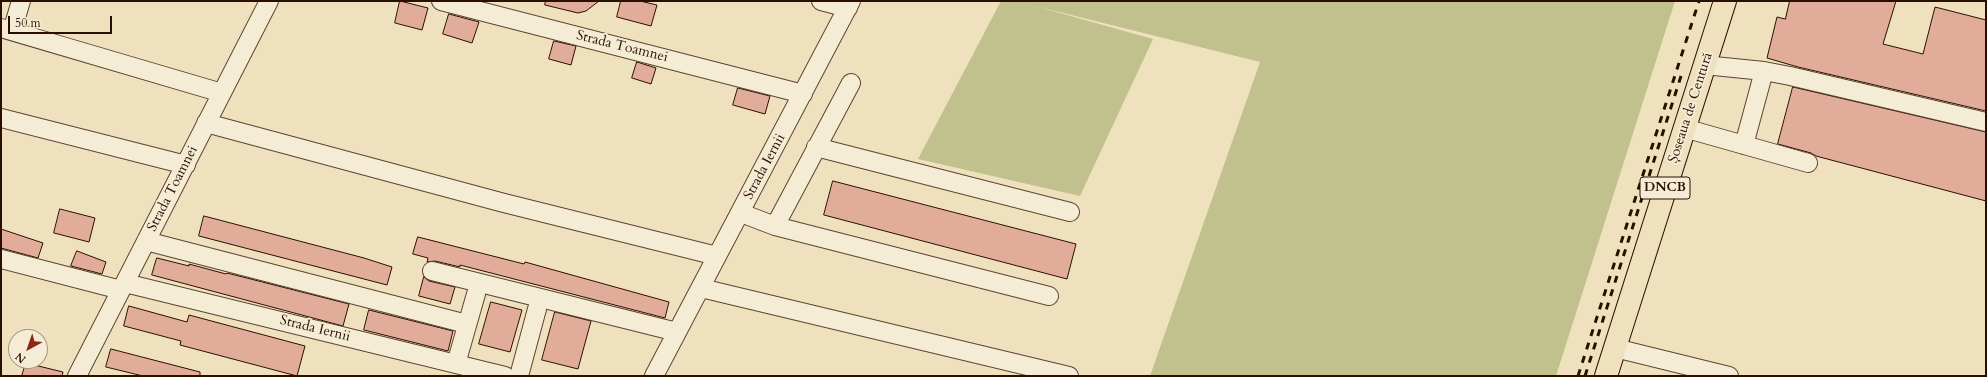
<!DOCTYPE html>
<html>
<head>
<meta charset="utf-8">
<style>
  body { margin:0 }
  #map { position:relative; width:1987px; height:377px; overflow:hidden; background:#f0e1be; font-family:Cardo,serif }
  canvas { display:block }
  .frame { position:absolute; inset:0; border:2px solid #2a0f00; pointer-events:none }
  .north { position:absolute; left:8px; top:329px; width:40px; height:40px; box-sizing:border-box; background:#f5ecd5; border:1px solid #a49480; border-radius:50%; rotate:220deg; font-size:11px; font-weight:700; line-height:16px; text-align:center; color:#2a0f00 }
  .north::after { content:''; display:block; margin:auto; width:14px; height:18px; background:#8f2418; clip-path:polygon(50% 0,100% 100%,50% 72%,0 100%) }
  .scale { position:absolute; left:8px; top:16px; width:104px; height:18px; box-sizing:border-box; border:2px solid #2a0f00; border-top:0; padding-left:5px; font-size:12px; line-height:14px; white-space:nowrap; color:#2a0f00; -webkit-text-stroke:3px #f5ecd5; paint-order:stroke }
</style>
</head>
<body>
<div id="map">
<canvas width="1987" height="377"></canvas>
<div class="frame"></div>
<div class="north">N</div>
<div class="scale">50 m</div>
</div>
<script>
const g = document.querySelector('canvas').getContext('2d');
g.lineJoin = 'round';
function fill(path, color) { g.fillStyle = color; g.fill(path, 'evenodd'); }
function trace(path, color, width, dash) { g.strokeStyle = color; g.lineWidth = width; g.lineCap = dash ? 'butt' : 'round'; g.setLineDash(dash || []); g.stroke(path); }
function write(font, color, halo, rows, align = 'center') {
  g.font = font + ' Cardo,serif'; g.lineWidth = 3.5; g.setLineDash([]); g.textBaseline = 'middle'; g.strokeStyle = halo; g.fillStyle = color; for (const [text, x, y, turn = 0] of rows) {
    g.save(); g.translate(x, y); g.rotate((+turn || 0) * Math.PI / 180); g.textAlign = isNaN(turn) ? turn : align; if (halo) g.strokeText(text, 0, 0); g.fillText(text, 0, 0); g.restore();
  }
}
fill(new Path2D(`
  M 1001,1 L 1675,1 L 1556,376 L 1150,376 L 1260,62 L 1035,6 L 1153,39 L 1080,196 L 918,159 Z`), '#c0c18d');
const building = new Path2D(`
  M 400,1 L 428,8 L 422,30 L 395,23 Z
  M 546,1 L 599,1 L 586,11 L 578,13 L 545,5 Z
  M 621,1 L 640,1 L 657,5 L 651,26 L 617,17 Z
  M 1790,1 L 1896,1 L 1883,44 L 1923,54 L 1935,7 L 1986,20 L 1986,111 L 1798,67 L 1767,58 L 1777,17 L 1785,19 Z
  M 449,14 L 479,22 L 472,43 L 443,34 Z
  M 554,41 L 576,46 L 571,65 L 549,59 Z
  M 637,62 L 656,68 L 651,84 L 632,78 Z
  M 1793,87 L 1986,132 L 1986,201 L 1816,156 L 1811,153 L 1778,144 Z
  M 738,88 L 770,96 L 765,114 L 733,105 Z
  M 833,181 L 1076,244 L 1067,279 L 824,215 Z
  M 60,209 L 95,218 L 89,242 L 54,233 Z
  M 204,216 L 364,258 L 392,267 L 387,285 L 199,236 Z
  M 1,229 L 43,243 L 38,258 L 1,248 Z
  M 418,237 L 524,264 L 525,262 L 669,302 L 665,318 L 460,265 L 460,267 L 435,261 L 427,262 L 428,258 L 413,254 Z
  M 77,251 L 106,262 L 102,274 L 71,266 Z
  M 157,258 L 189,266 L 189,264 L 226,274 L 227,273 L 349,304 L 343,326 L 152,275 Z
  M 424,277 L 429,281 L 455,287 L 450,304 L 419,296 Z
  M 491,302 L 522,310 L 510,352 L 479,344 Z
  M 129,306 L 187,322 L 189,315 L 305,346 L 297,376 L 180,345 L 181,341 L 124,326 Z
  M 369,310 L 453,331 L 448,351 L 364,330 Z
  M 555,312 L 591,321 L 578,369 L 542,360 Z
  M 111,349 L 200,372 L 200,376 L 143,376 L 106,367 Z
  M 26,363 L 63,372 L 62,376 L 22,376 Z`);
fill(building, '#e1ad9a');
trace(building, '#2a0f00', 1);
const minor = new Path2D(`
  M 441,1 L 803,94
  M 821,1 L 848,8
  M 1,28 L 222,93
  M 12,31 L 21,1
  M 1704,65 L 1764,71 L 1790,76 L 1986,122
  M 1,118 L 186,165
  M 206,123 L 504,203 L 717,256
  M 1684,128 L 1808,163
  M 1744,145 L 1764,71
  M 816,147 L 1070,212
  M 741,213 L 775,226 L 1049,296
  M 775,226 L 851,83
  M 146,241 L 459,322
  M 1,259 L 121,290
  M 432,271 L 677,332
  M 125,283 L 505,376
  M 701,288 L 1069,376
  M 1615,348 L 1729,376
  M 456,364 L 476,294
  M 77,376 L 269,1
  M 519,376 L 537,309
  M 654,376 L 851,1`);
const major = new Path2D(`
  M 1606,376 L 1725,1`);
trace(minor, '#5c4430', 20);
trace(major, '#2a0f00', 24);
trace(minor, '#f5ecd5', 18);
trace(major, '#f0e1be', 22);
trace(new Path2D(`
  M 1578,376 L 1699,1
  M 1585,376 L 1682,73`), '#2a0f00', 3, [7, 7]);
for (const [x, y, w] of [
  [1665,188,50]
]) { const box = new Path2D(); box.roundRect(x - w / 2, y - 11, w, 22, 3); g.fillStyle = '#f5ecd5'; g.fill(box); trace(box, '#2a0f00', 1); }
write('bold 13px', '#2a0f00', null, [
  ["DNCB",1665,188]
]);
write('14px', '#2a0f00', '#f5ecd5', [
  ["Strada Toamnei",622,47,14],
  ["Șoseaua de Centură",1691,108,-72],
  ["Strada Iernii",765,167,-62],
  ["Strada Toamnei",173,189,-63],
  ["Strada Iernii",315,329,14]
]);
</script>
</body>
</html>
